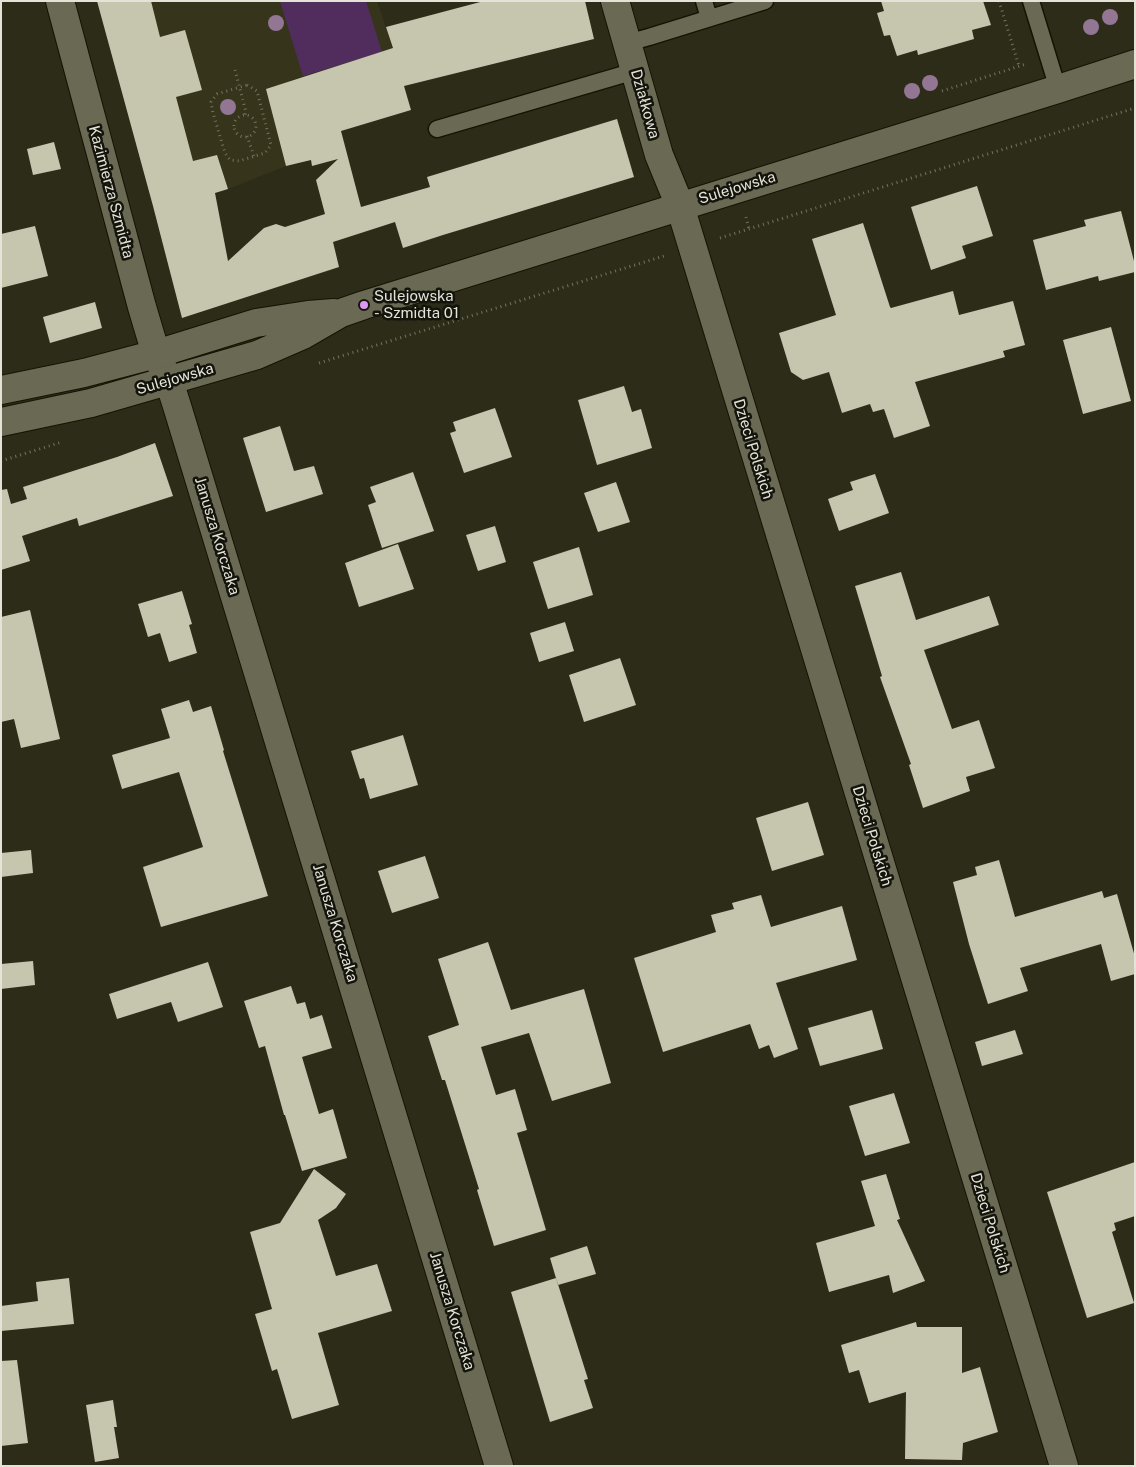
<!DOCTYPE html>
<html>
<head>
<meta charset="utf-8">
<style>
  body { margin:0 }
  #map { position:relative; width:1136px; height:1467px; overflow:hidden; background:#2d2c19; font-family:"Public Sans",sans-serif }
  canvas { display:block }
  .frame { position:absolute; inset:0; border:2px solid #e3e3d7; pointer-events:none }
</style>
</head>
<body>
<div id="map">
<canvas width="1136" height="1467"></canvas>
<div class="frame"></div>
</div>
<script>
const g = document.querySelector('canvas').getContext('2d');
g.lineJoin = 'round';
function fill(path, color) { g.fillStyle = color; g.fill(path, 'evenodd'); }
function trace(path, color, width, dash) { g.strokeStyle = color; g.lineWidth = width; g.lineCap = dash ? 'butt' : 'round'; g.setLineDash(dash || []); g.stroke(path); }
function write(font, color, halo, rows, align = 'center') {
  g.font = font + ' "Public Sans",sans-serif'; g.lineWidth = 5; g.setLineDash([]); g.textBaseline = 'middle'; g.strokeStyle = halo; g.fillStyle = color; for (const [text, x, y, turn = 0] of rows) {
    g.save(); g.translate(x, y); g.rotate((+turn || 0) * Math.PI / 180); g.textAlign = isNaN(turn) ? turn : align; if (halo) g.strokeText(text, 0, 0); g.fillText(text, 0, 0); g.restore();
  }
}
fill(new Path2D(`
  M 97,1 L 377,1 L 393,49 L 289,81 L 311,160 L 286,166 L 228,189 L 153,206 Z`), '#36351b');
fill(new Path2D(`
  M 280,1 L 366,1 L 382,52 L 303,76 Z`), '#512d5e');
fill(new Path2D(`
  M 97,1 L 151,1 L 160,37 L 185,30 L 202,90 L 176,97 L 193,161 L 217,155 L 228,189 L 215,193 L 228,261 L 264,228 L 276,224 L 285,227 L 325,214 L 316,180 L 338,159 L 312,166 L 311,160 L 286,166 L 266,89 L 393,48 L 386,27 L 484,1 L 585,1 L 594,39 L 404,86 L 411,110 L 341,131 L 361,207 L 430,187 L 427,177 L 617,119 L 634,177 L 443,235 L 403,248 L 395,222 L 333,242 L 339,267 L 182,318 L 153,206 Z
  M 881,1 L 983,1 L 991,25 L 972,30 L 974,39 L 918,55 L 917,50 L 897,56 L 890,35 L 884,36 L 877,13 L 884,11 Z
  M 54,142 L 61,169 L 33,175 L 27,149 Z
  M 977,186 L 993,236 L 962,246 L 966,258 L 931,270 L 911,207 Z
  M 1121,211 L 1135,265 L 1135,272 L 1099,281 L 1098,276 L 1046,290 L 1033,240 L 1086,226 L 1084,220 Z
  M 863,223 L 890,307 L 891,308 L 953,291 L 959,315 L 1013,301 L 1025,345 L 1003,351 L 1005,357 L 915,382 L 930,426 L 894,438 L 884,409 L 873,412 L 870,404 L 842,413 L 829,372 L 803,380 L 791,372 L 779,333 L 836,315 L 812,239 Z
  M 35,226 L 48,276 L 1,288 L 1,234 Z
  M 95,302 L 102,328 L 50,343 L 43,317 Z
  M 1111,327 L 1131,401 L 1083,414 L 1063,340 Z
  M 624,386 L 632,412 L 641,409 L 652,448 L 597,465 L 578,400 Z
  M 495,408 L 512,457 L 464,473 L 450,433 L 456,431 L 453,422 Z
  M 280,426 L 294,471 L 314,466 L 323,494 L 266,512 L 243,438 Z
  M 155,443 L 173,496 L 79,526 L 77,518 L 22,536 L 30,561 L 1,570 L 1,490 L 7,489 L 11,504 L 27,499 L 23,487 L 117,457 Z
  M 413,472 L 434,531 L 382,548 L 368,505 L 376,502 L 370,487 Z
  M 875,474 L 889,513 L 839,531 L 828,499 L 853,490 L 850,482 Z
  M 616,482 L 630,522 L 598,532 L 584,493 Z
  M 495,526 L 506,562 L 478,571 L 466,535 Z
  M 398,544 L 414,589 L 359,607 L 345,563 Z
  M 579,547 L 593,595 L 548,609 L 533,562 Z
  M 901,572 L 916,620 L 989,596 L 999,625 L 924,650 L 952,729 L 979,720 L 995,768 L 966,777 L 970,791 L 923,808 L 909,765 L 911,764 L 880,677 L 882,676 L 855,586 Z
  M 182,591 L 192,624 L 189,625 L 197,653 L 169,662 L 160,633 L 148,637 L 138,604 Z
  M 30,610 L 60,739 L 21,748 L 14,719 L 1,722 L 1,617 Z
  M 565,622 L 574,651 L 539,662 L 530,633 Z
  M 620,658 L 636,705 L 584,722 L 569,675 Z
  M 189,700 L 193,712 L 211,706 L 224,750 L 223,751 L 268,896 L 161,927 L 143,867 L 203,847 L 179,772 L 122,789 L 112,755 L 170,738 L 161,709 Z
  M 403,735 L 418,785 L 370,799 L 364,778 L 360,779 L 351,751 Z
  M 808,802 L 824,855 L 772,871 L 756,818 Z
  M 31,850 L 33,873 L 1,877 L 1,853 Z
  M 425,856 L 439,898 L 392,913 L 378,871 Z
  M 999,860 L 1015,917 L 1102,891 L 1104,898 L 1117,894 L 1135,957 L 1135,974 L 1111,981 L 1101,944 L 1020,968 L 1028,991 L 988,1004 L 969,944 L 953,882 L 977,875 L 975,867 Z
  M 761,895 L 771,927 L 842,906 L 857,960 L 776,983 L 798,1049 L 774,1058 L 769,1045 L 759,1049 L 750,1024 L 663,1052 L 634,958 L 716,932 L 711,915 L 734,909 L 732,903 Z
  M 488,942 L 511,1010 L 584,989 L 611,1083 L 552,1101 L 529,1033 L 481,1047 L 496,1095 L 515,1089 L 527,1130 L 517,1133 L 546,1230 L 494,1246 L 477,1190 L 479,1189 L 445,1080 L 442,1080 L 428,1036 L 459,1025 L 438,959 Z
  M 33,961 L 35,985 L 1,989 L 1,964 Z
  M 208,962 L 223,1007 L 178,1022 L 171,1002 L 117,1019 L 109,994 Z
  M 291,986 L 297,1004 L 305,1002 L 310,1019 L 322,1015 L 332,1048 L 302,1057 L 319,1114 L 333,1109 L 347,1158 L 302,1171 L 285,1115 L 284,1115 L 265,1046 L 259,1048 L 244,1001 Z
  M 872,1010 L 883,1049 L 820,1066 L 808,1028 Z
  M 1015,1030 L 1023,1054 L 982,1066 L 975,1042 Z
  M 894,1093 L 910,1143 L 865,1156 L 849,1106 Z
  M 1135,1162 L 1135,1216 L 1114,1223 L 1116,1230 L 1112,1232 L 1134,1303 L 1087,1318 L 1047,1192 Z
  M 314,1169 L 346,1194 L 336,1208 L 318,1220 L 336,1276 L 377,1264 L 392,1311 L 318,1333 L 339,1405 L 292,1419 L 277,1369 L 272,1371 L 255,1314 L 272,1309 L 250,1232 L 280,1223 Z
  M 886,1174 L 900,1219 L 897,1220 L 925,1281 L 893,1293 L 889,1275 L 829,1292 L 816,1243 L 875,1226 L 861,1181 Z
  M 587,1246 L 596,1274 L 558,1285 L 550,1258 Z
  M 69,1278 L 74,1324 L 1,1331 L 1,1306 L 38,1301 L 36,1282 Z
  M 556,1278 L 588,1379 L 584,1380 L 593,1408 L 550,1422 L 511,1292 Z
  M 916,1322 L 917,1327 L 962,1327 L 962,1373 L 980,1367 L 998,1432 L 963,1443 L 962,1460 L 905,1459 L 906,1392 L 869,1403 L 859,1370 L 849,1373 L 841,1345 Z
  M 17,1360 L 28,1443 L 1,1446 L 1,1361 Z
  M 113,1400 L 117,1427 L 114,1427 L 119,1458 L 95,1462 L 86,1405 Z`), '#c6c6ae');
const lane = new Path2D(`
  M 704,1 L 709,18
  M 1031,1 L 1058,89
  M 627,43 L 649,37 L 765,1
  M 437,129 L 635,71`);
const street = new Path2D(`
  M 60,1 L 142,307 L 156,354 L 169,381 L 177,406 L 499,1466
  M 615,1 L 659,155 L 680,206 L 1064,1466`);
const secondary = new Path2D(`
  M 1,390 L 84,373 L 156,354 L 256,323 L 308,315 L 334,313
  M 1,422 L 91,403 L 257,355 L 303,335 L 341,313 L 364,305 L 1058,89 L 1135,64`);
trace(lane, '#151404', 19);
trace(street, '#151404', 30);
trace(secondary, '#151404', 30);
trace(new Path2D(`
  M 999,1 L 1019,66
  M 235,70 L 246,112 L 245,115
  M 247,85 L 257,91 L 271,145 L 265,153 L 239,161 L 230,160 L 225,153 L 213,113 L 211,102 L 217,94 Z
  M 942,91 L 1026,64
  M234 126a11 11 0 1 1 22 0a11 11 0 1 1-22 0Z
  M 247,136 L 254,156
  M 746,217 L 749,229
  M 720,238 L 1135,108
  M 319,363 L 664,256
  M 1,461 L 62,442`), '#737362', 3, [1, 4]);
trace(lane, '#696954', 16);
trace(street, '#696954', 28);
trace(secondary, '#696954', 28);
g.fillStyle = '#927693';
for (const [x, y] of [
  [1110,17],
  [276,23],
  [1091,27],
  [930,83],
  [912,91],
  [228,107]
]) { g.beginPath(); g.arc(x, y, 8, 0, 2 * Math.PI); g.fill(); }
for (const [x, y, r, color] of [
  [364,305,5,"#dc99f4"]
]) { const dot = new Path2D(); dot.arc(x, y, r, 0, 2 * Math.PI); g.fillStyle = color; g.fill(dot); trace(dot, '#14140c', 2); }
write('15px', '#e3e3d7', '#14140c', [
  ["Działkowa",645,104,74],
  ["Sulejowska",737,188,-17],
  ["Kazimierza Szmidta",111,192,75],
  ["Sulejowska",175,379,-16],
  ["Dzieci Polskich",753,449,73],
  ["Janusza Korczaka",217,536,73],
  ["Dzieci Polskich",872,836,73],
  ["Janusza Korczaka",335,923,73],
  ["Dzieci Polskich",990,1223,73],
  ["Janusza Korczaka",452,1311,73]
]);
write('15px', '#e3e3d7', '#14140c', [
  ["Sulejowska",374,296],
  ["- Szmidta 01",374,313]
], 'left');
</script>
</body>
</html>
